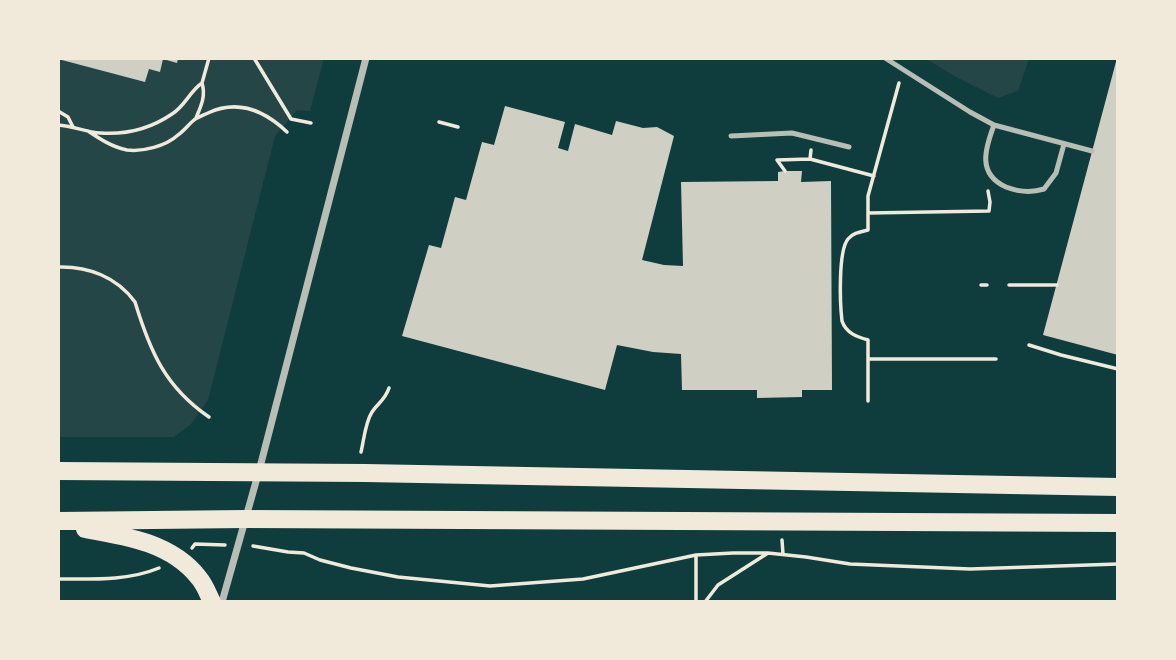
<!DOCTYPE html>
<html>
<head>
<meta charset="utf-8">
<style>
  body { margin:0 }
  #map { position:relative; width:1176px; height:660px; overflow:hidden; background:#0f3d3e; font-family:"Titillium Web",sans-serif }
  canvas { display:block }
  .frame { position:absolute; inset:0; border:60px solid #f1e9da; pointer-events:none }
</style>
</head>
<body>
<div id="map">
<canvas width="1176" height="660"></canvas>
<div class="frame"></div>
</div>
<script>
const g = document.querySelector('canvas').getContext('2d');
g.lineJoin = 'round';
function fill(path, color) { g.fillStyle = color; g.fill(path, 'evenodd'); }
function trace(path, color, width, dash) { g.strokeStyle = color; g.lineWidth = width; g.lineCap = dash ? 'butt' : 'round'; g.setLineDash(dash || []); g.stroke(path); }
fill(new Path2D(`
  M 58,58 L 324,58 L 310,111 L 297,110 L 275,136 L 208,400 L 191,424 L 174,437 L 58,437 Z
  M 925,58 L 1029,58 L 1018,91 L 998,98 L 956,77 Z`), '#244646');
fill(new Path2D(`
  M 58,58 L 178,58 L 177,63 L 163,59 L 160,72 L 149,69 L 145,82 L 58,59 Z
  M 1117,58 L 1118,58 L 1118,355 L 1043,335 Z
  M 505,106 L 565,122 L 558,148 L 568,151 L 575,124 L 612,135 L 616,121 L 643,128 L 657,127 L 674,136 L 642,260 L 664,265 L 683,266 L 681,182 L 778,181 L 778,172 L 785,171 L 802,171 L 801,182 L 831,181 L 832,390 L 802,390 L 802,397 L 757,398 L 757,390 L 682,390 L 681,354 L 653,352 L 617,345 L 605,390 L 402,336 L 429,245 L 441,248 L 455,197 L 466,200 L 482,142 L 494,145 Z`), '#cfcfc3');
trace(new Path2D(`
  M 254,58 L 291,119 L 311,123
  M 58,111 L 68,117 L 73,127
  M 196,118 C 201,106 206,96 202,83
  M 439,122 L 458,127
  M 58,125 C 73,126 86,132 100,133 C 127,135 150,129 172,114 C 185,106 190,91 202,83 L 209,58
  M 88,131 C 100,139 112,147 127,150 C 143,152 166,146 178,135 C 184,131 188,125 194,120 C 198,117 204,115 208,113 C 238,99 265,111 287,132
  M 811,150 L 810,159 L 874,176
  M 785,171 L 777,160 L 810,159
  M 868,213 L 989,211 L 990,202 L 988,191
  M 58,267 C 88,266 117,277 135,302 C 150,351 165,387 209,417
  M 981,285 L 987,285
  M 1009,285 L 1057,285
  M 1029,345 L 1061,355 L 1118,369
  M 868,359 L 996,359
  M 868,401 L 868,340 C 857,337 846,333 842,321 C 840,304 838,251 848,239 C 853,233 860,232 868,230 L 868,196 L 899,83
  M 361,452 C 364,440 365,423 372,412 C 378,403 385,400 389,388
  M 782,540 L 783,554
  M 253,546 L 288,552 L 304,553 L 320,560 L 351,568 L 398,577 L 490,586 L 583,579 L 696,555 L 733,553 L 768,553 L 806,557 L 850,564 L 970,569 L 1118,564
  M 192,548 L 195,544 L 225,545
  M 696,555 L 696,602
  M 58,579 C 91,579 128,581 159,568
  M 705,602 L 718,585 L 768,553`), '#f1e9da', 3.5);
trace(new Path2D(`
  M 885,58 L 970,112 L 994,125 L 1092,151
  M 994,125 C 985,149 977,174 1006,187 C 1019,192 1031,193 1044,189 L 1056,173 L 1064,144
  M 731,136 L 792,133 L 849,147`), '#b8beb3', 5);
trace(new Path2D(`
  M 222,602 L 259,471 L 366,58`), '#b8beb3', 7);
trace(new Path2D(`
  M 58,471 L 365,473 L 1118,487
  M 58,521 L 246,519 L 1118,523
  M 85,529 C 126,536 172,543 199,578 C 205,585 208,594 212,602`), '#f1e9da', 18);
</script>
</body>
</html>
